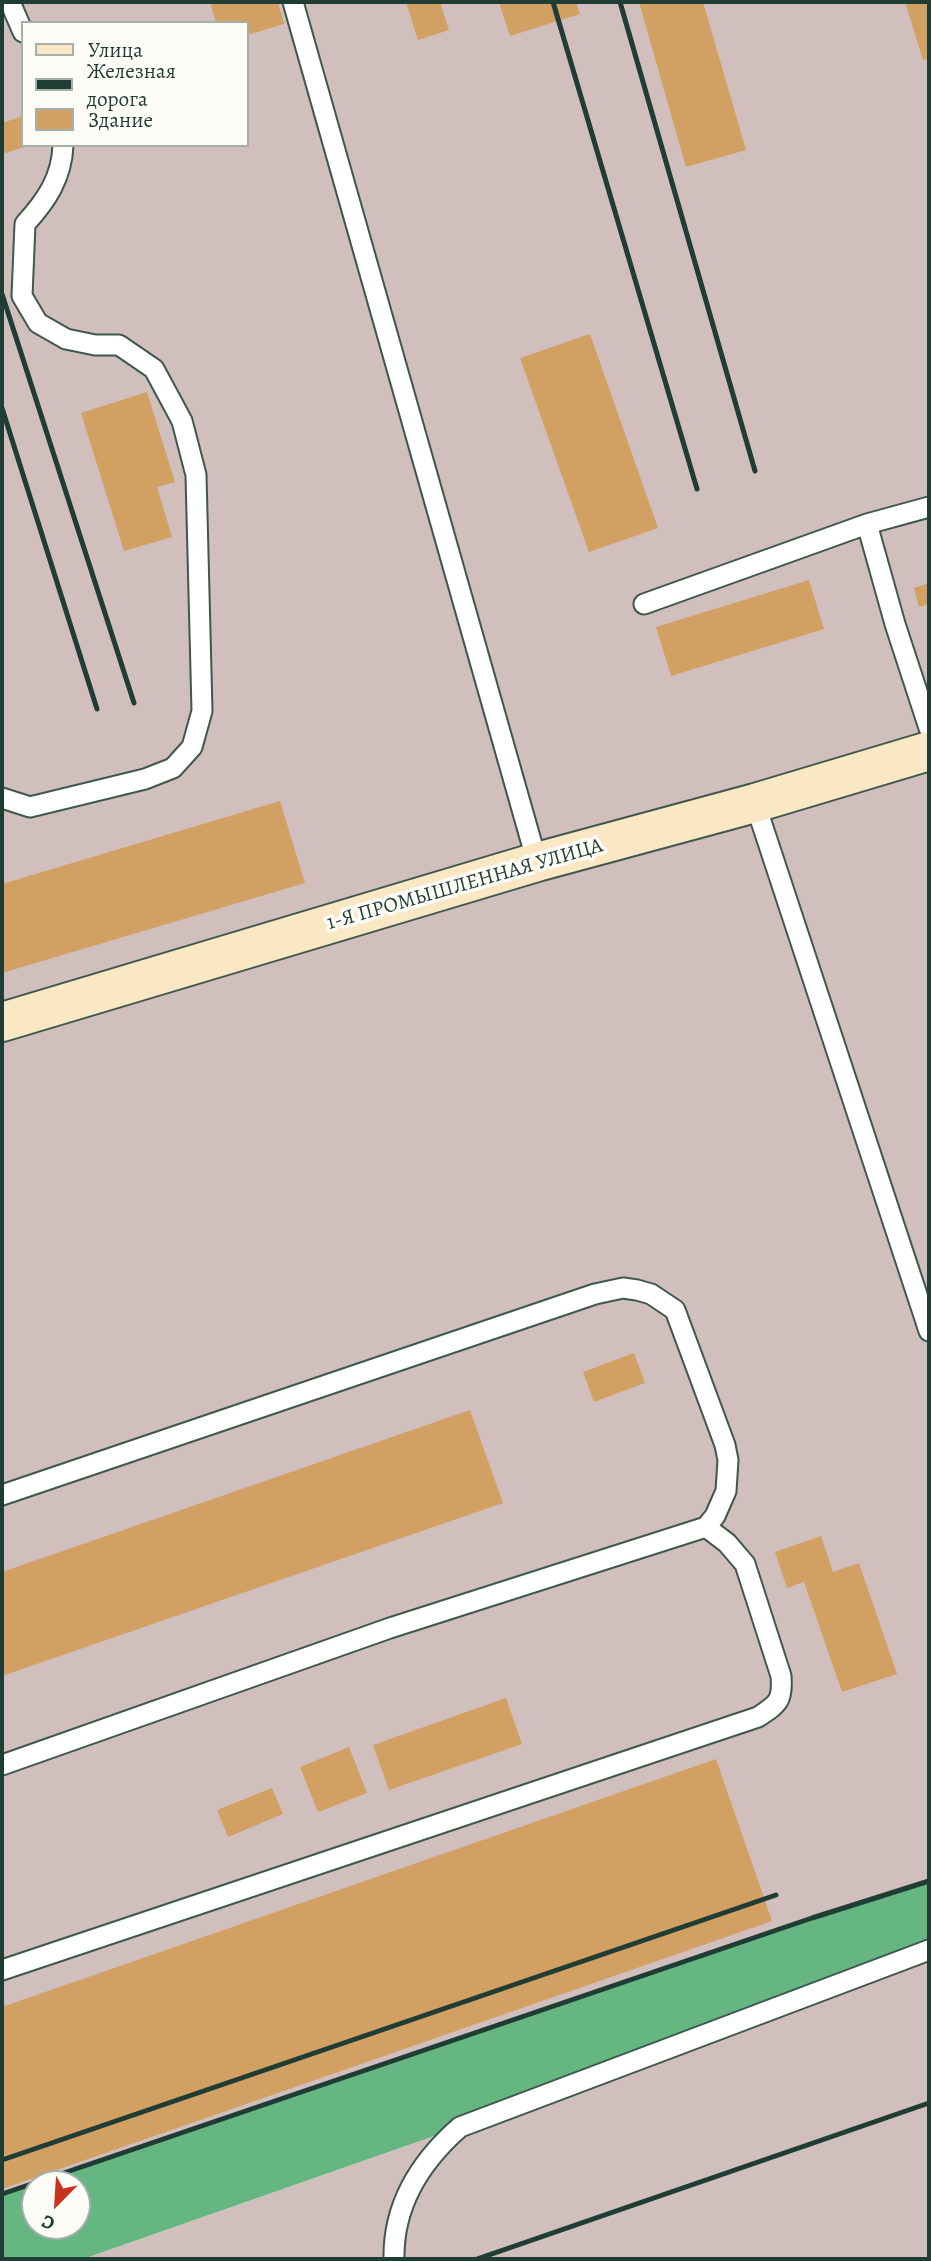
<!DOCTYPE html>
<html>
<head>
<meta charset="utf-8">
<style>
  body { margin:0 }
  #map { position:relative; width:931px; height:2261px; overflow:hidden; background:#f4f0dd; font-family:Alegreya,serif }
  canvas { display:block }
  .frame { position:absolute; inset:0; border:4px solid #1f3d34; pointer-events:none }
  .legend { position:absolute; left:21px; top:21px; width:228px; height:126px; box-sizing:border-box; background:#fdfcf7; border:2px solid #a4b0a9; margin:0; padding:9px 12px; list-style:none; font-size:21px; color:#1f3d34 }
  .legend li { display:flex; align-items:center; gap:14px; height:35px }
  .legend b { width:35px; border:2px solid #a4b0a9 }
  .north { position:absolute; left:21px; top:2170px; width:70px; height:70px; box-sizing:border-box; background:#fdfcf7; border:2px solid #a4b0a9; border-radius:50%; rotate:204deg; font-size:19px; font-weight:700; line-height:28px; text-align:center; color:#1f3d34 }
  .north::after { content:''; display:block; margin:auto; width:24px; height:32px; background:#c8321e; clip-path:polygon(50% 0,100% 100%,50% 72%,0 100%) }
</style>
</head>
<body>
<div id="map">
<canvas width="931" height="2261"></canvas>
<div class="frame"></div>
<ul class="legend">
<li><b style="height:9px;background:#fae7c3"></b>Улица</li>
<li><b style="height:9px;background:#1f3d34"></b>Железная дорога</li>
<li><b style="height:19px;background:#d1a062"></b>Здание</li>
</ul>
<div class="north">С</div>
</div>
<script>
const g = document.querySelector('canvas').getContext('2d');
g.lineJoin = 'round';
function fill(path, color) { g.fillStyle = color; g.fill(path, 'evenodd'); }
function trace(path, color, width, dash) { g.strokeStyle = color; g.lineWidth = width; g.lineCap = dash ? 'butt' : 'round'; g.setLineDash(dash || []); g.stroke(path); }
function write(font, color, halo, rows, align = 'center') {
  g.font = font + ' Alegreya,serif'; g.lineWidth = 7; g.setLineDash([]); g.textBaseline = 'middle'; g.strokeStyle = halo; g.fillStyle = color; for (const [text, x, y, turn = 0] of rows) {
    g.save(); g.translate(x, y); g.rotate((+turn || 0) * Math.PI / 180); g.textAlign = isNaN(turn) ? turn : align; if (halo) g.strokeText(text, 0, 0); g.fillText(text, 0, 0); g.restore();
  }
}
fill(new Path2D(`
  M 2,2 L 929,2 L 929,1881 L 812,1918 L 2,2194 ZM 23,23 L 247,23 L 247,145 L 23,145 Z
  M 929,1950 L 929,2259 L 83,2259 L 460,2127 Z`), '#d1bfbe');
fill(new Path2D(`
  M 929,1881 L 929,1950 L 460,2127 L 83,2259 L 2,2259 L 2,2194 L 812,1918 ZM 35,2184 L 77,2184 L 77,2226 L 35,2226 Z`), '#65b681');
fill(new Path2D(`
  M 210,2 L 278,2 L 284,24 L 247,35 L 247,23 L 216,23 Z
  M 406,2 L 440,2 L 449,30 L 418,40 Z
  M 499,2 L 576,2 L 580,14 L 510,36 Z
  M 639,2 L 703,2 L 746,150 L 686,167 Z
  M 905,2 L 929,2 L 929,58 L 923,60 Z
  M 23,116 L 23,145 L 28,146 L 2,154 L 2,123 Z
  M 590,334 L 658,528 L 589,552 L 520,358 Z
  M 147,392 L 175,482 L 157,487 L 172,537 L 124,551 L 81,413 Z
  M 809,580 L 824,629 L 671,676 L 656,627 Z
  M 929,583 L 929,604 L 919,607 L 914,588 Z
  M 280,801 L 305,883 L 2,973 L 2,884 Z
  M 634,1353 L 645,1383 L 594,1402 L 583,1372 Z
  M 470,1410 L 503,1503 L 2,1676 L 2,1572 Z
  M 821,1536 L 833,1572 L 859,1563 L 897,1674 L 842,1692 L 804,1582 L 787,1588 L 775,1552 Z
  M 506,1698 L 522,1744 L 389,1790 L 373,1745 Z
  M 349,1747 L 367,1793 L 318,1812 L 300,1767 Z
  M 716,1759 L 772,1921 L 2,2189 L 2,2007 Z
  M 272,1788 L 283,1814 L 228,1837 L 217,1810 Z`), '#d1a062');
const service = new Path2D(`
  M 10,2 L 23,32
  M 293,2 L 537,862
  M 867,524 L 895,624 L 929,728
  M 644,604 L 867,524 L 929,507
  M 2,798 L 30,807 L 145,779 L 173,768 L 192,747 L 202,711 L 196,475 L 182,421 L 154,369 L 119,345 L 95,345 L 66,339 L 38,323 L 22,296 L 25,224 C 46,201 62,178 63,145
  M 755,803 L 929,1331
  M 2,1495 L 595,1294 L 623,1288 L 637,1290 L 651,1294 L 675,1310 L 725,1445 L 728,1460 L 726,1491 L 715,1516 L 706,1527 L 390,1628 L 2,1765
  M 2,1970 L 758,1717 C 778,1704 783,1701 781,1676 L 745,1564 L 727,1543 L 706,1527
  M 394,2259 C 393,2205 420,2162 460,2127 L 929,1950`);
const secondary = new Path2D(`
  M 2,1022 L 537,862 L 755,803 L 929,751`);
trace(service, '#3f584d', 23);
trace(secondary, '#3f584d', 42);
trace(service, '#fff', 19);
trace(secondary, '#fae7c3', 38);
trace(new Path2D(`
  M 553,2 L 697,489
  M 620,2 L 755,471
  M 2,294 L 134,703
  M 2,408 L 97,709
  M 2,2160 L 776,1895
  M 2,2194 L 812,1918 L 929,1881
  M 477,2259 L 929,2103`), '#1f3d34', 5);
write('21px', '#1f3d34', '#fdfcf7', [
  ["1-Я ПРОМЫШЛЕННАЯ УЛИЦА",465,885,-16]
]);
</script>
</body>
</html>
